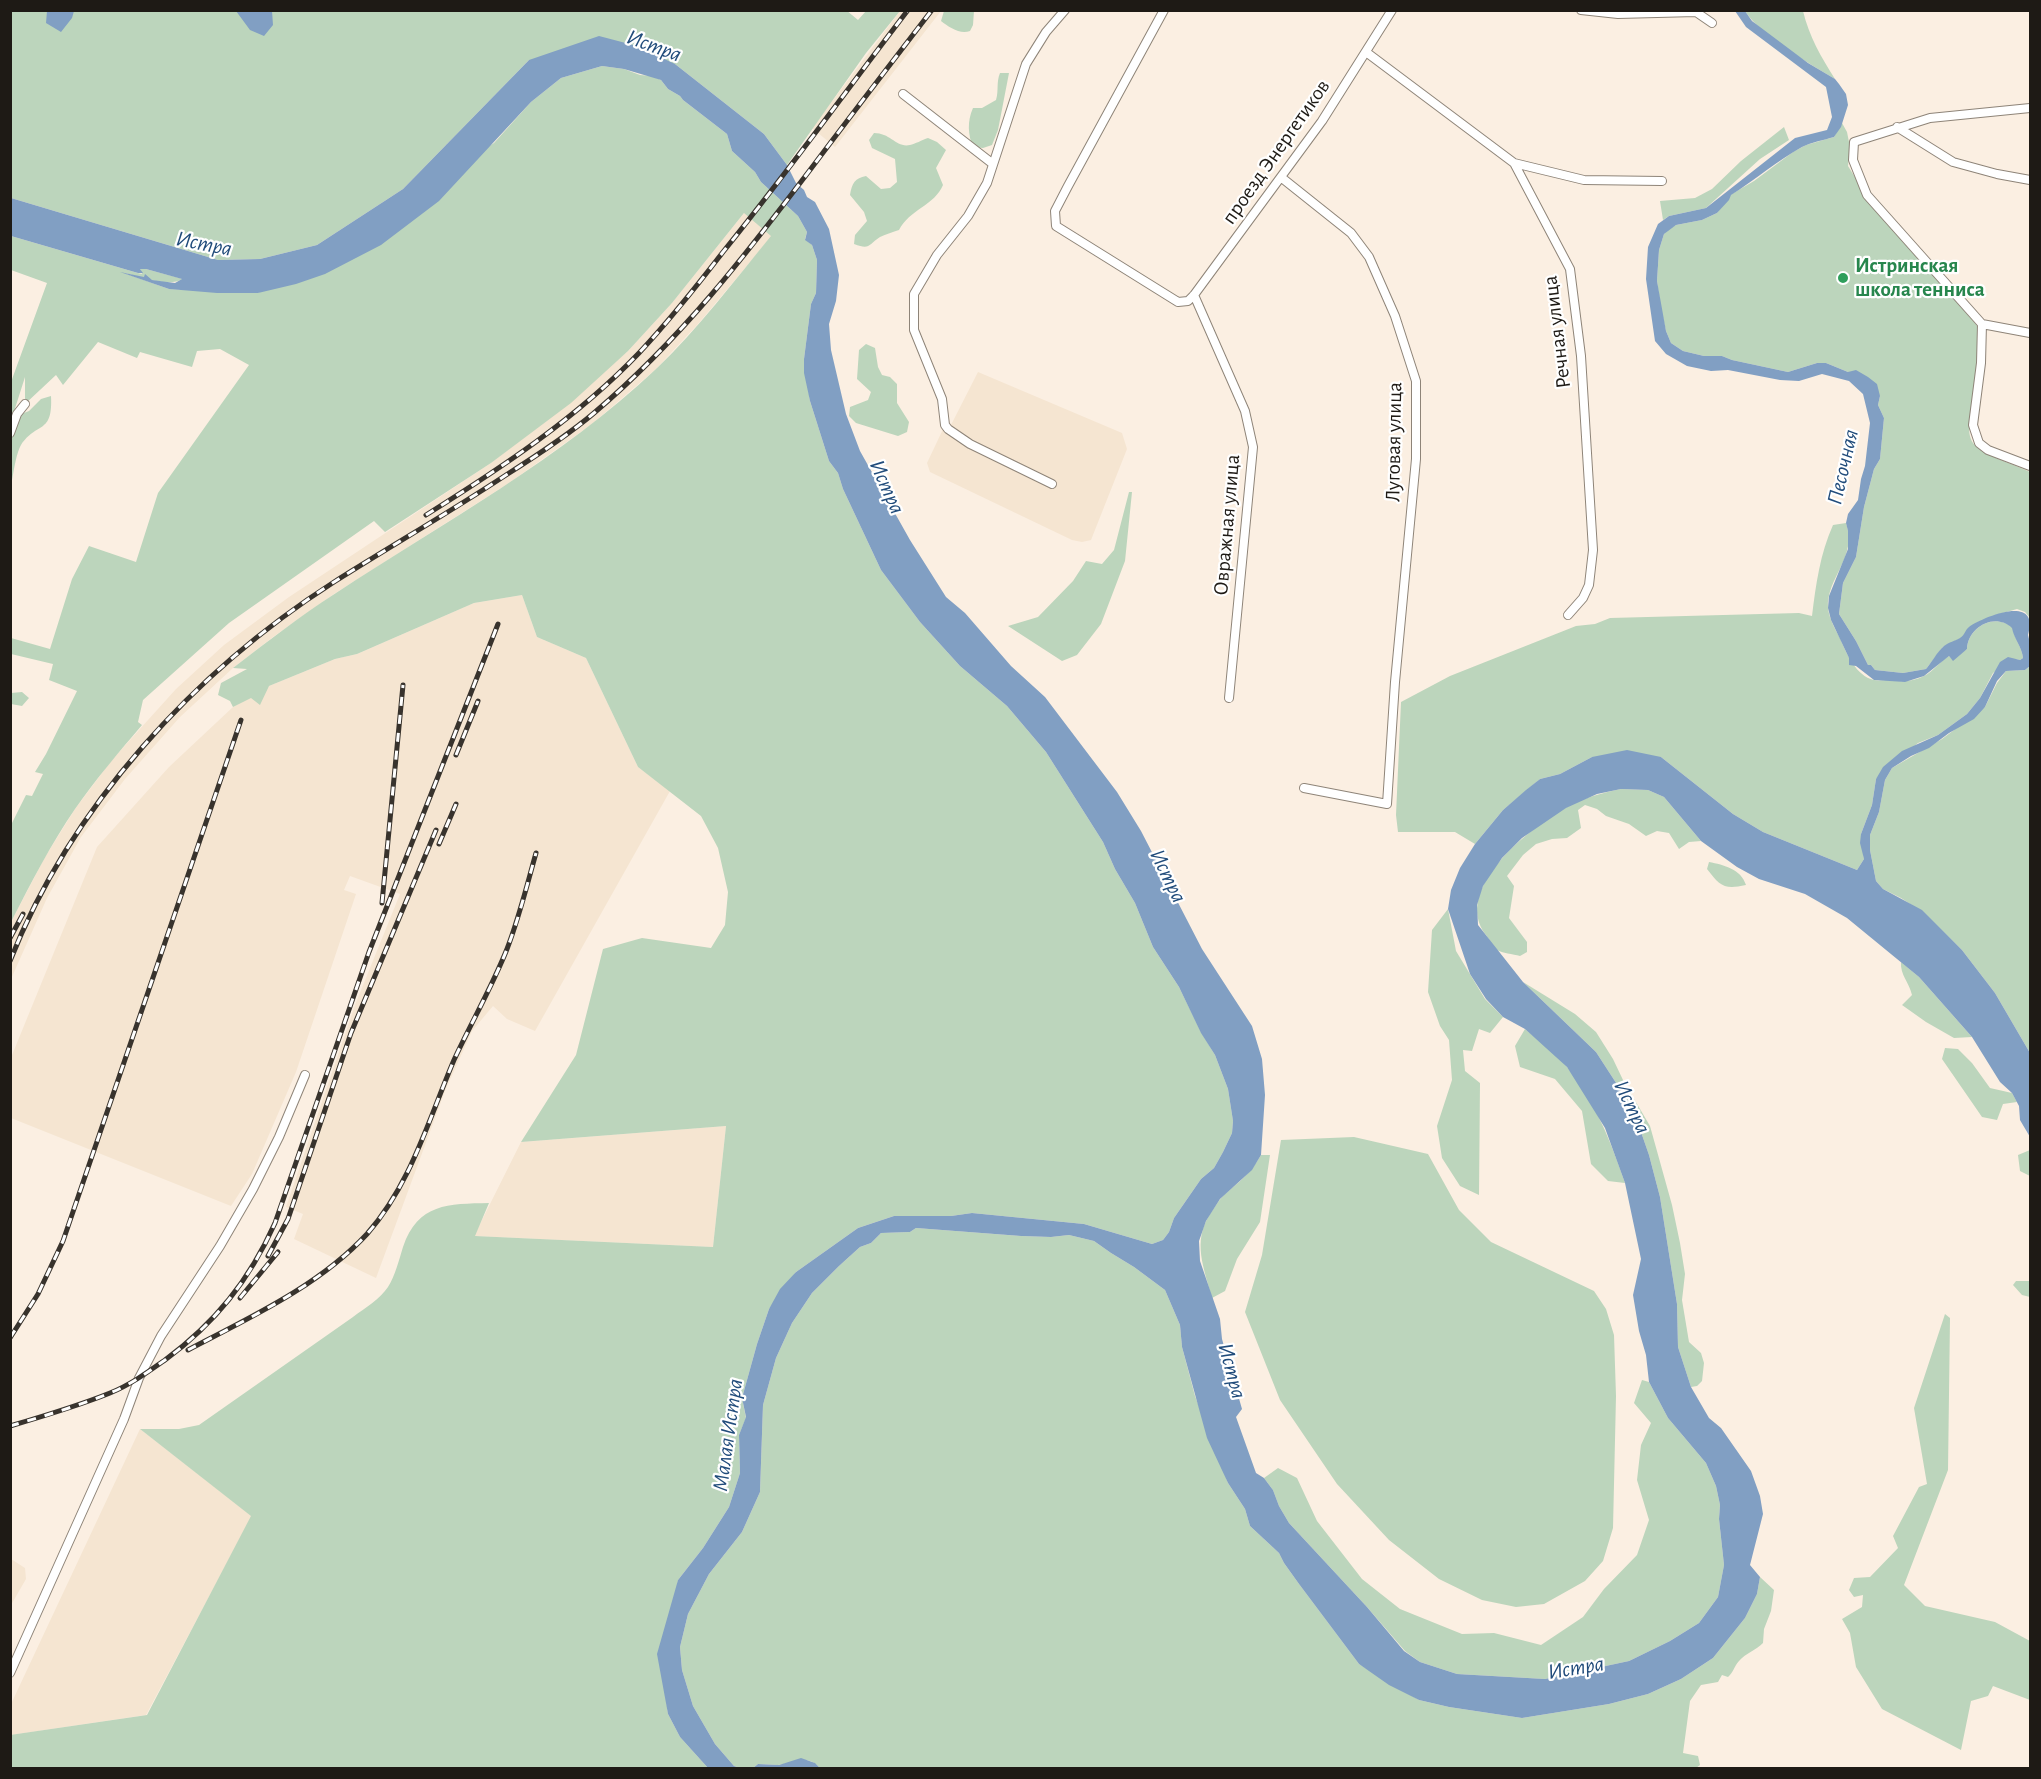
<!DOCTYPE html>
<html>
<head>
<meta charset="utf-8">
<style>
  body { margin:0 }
  #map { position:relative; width:2041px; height:1779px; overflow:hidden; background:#fbefe2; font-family:"Alegreya Sans",sans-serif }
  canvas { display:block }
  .frame { position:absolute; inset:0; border:12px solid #1e1a15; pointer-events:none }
</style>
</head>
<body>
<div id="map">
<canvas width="2041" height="1779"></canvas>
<div class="frame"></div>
</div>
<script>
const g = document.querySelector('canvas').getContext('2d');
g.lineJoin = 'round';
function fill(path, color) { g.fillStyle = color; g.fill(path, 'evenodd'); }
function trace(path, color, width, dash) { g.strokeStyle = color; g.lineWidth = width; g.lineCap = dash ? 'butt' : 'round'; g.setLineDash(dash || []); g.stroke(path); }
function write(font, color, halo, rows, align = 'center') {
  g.font = font + ' "Alegreya Sans",sans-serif'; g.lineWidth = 4.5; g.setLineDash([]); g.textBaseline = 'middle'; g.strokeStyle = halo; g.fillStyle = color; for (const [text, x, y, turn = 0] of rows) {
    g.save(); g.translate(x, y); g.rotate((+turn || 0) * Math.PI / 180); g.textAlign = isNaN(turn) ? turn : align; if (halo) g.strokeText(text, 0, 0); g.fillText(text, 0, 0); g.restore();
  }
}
fill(new Path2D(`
  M 900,11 L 941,11 L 835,147 L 812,128 Z
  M 745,212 L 772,236 L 698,324 L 656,369 L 592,424 L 509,483 L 334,594 L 273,637 L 233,668 L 180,717 L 125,779 L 81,837 L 47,898 L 11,979 L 11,922 L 45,857 L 75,809 L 111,761 L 176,689 L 224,645 L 289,597 L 491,463 L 628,351 L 672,303 Z
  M 978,372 L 1122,433 L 1127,449 L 1091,540 L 1082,542 L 1072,540 L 930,472 L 927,463 L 945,425 L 948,429 L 952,423 Z
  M 522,595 L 537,637 L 586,658 L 638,767 L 670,791 L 535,1031 L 507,1019 L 493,1006 L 472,1031 L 445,1091 L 376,1278 L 294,1239 L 303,1214 L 286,1207 L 355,1005 L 400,894 L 350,876 L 344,890 L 356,894 L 296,1072 L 252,1174 L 231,1206 L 11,1118 L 10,1060 L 97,847 L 169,767 L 233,707 L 269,686 L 335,659 L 357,654 L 474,603 Z
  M 726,1126 L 713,1247 L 474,1236 L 521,1142 Z
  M 140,1429 L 252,1516 L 146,1715 L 11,1735 L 11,1704 Z
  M 11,1559 L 25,1568 L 26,1579 L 11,1605 Z`), '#f5e5d1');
fill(new Path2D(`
  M 846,10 L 858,20 L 866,11 L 900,11 L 866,53 L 787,165 L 764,134 L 675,64 L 529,60 L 403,189 L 317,245 L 260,259 L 218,260 L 11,198 L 10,11 Z
  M 944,11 L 974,11 L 973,25 L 970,31 C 960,35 949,27 941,21 Z
  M 1745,11 L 1803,11 C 1809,36 1821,57 1835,79 C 1810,64 1760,35 1745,11 Z
  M 602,66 L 624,69 L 640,75 L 652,76 L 661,80 L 668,89 L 680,96 L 683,100 L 727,134 L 732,151 L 755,172 L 761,182 L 798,216 L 807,232 L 805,239 L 812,245 L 817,260 L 816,293 L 811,304 L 804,359 L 810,401 L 829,461 L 838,473 L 843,489 L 881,570 L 920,622 L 960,666 L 1007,706 L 1046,752 L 1103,842 L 1115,869 L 1135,903 L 1153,947 L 1179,987 L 1201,1032 L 1215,1055 L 1228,1089 L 1233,1121 L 1232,1133 L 1223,1152 L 1214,1168 L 1201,1179 L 1174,1218 L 1169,1232 L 1163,1240 L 1152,1244 L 1084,1224 L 972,1213 L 951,1216 L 894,1216 L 858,1228 L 796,1272 L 769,1309 L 757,1344 L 742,1398 L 746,1418 L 739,1435 L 740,1473 L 729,1507 L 703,1548 L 678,1580 L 665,1690 L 668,1714 L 680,1737 L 708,1768 L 11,1768 L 10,1735 L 147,1715 L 251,1516 L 140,1429 L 179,1429 L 199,1425 L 353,1317 C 365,1308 380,1299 388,1287 C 395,1276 399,1260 403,1247 C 418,1203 448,1204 489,1203 L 475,1236 L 713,1247 L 726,1126 L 521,1142 L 576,1055 L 603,949 L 642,938 L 711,948 L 725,925 L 728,892 L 718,848 L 701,816 L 638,767 L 586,658 L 537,637 L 522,595 L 474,603 L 357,654 L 335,659 L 269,686 L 260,705 L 251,698 L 233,707 L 230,701 L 218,695 L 221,683 L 247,669 L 233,668 C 267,642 300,616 336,593 C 444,522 561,459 656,369 C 698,329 734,281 771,236 L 744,213 L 672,303 L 628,351 L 571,403 L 491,463 L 385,532 L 374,521 L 229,623 L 143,700 L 138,722 L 142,725 C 119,752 96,779 75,809 C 51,844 31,883 11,922 L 11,825 L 26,795 L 32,796 L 43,774 L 35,772 L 46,754 L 77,691 L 49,680 L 53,664 L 11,654 L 11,638 L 50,649 L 72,579 L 89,546 L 136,562 L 158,493 L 249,365 L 220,349 L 197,351 L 192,367 L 140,352 L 137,358 L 98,342 L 63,385 L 56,375 L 25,404 L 25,377 L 11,421 L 11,382 L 47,283 L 11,270 L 11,236 L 138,273 L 142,274 L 140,269 L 146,269 L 183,279 C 167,288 141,276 124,273 L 169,289 L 258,293 L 494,143 L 531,102 L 561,78 Z
  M 1000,73 L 1009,73 L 998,130 L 992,145 L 983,148 L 973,147 C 968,135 967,121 973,108 L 982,108 L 996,100 C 999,90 996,83 1000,73 Z
  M 1842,123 L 1847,132 L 1850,147 L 1848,166 L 1868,198 L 1979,328 L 1982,334 L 1969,423 C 1969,430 1969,437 1973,443 C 1982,455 2016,465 2030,472 L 2030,618 L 2025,612 L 2017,609 L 1996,615 L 1961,638 L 1943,647 L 1926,669 L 1903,673 L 1875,670 L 1871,665 L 1868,665 L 1856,641 L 1839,614 L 1843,583 L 1856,557 L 1864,507 L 1874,469 L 1880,459 L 1884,418 L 1878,405 L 1880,396 L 1848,372 L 1826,363 L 1817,363 L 1788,372 L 1732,360 L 1722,356 L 1704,356 L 1683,351 L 1671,343 L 1666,331 L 1661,309 L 1657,281 L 1659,250 L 1664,234 L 1668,229 L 1676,225 L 1702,220 L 1717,213 L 1730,195 L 1754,181 L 1793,152 L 1806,145 L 1834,137 Z
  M 1784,127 L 1789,140 L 1760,159 L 1706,208 L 1669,216 L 1663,220 L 1660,201 L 1695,198 L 1712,189 L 1741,161 Z
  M 874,133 C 891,133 896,148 910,145 C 915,144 922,140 928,138 L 937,142 L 946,150 L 936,168 L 943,185 C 935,205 909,210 899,230 C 893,232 886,234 880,237 C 868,245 870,250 854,244 L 855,235 L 867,221 L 864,212 L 850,195 C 852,183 855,178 866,176 L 881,189 L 890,188 L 897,182 L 895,159 L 872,148 L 869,140 Z
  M 866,344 L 875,348 L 878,367 L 882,375 L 890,377 L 897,384 L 897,403 L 909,422 L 907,432 L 898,436 L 856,423 L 849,416 L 850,407 L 868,400 L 871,392 L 857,379 L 859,350 Z
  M 51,396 C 53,435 37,421 21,445 C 16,453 13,476 11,486 L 10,426 L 19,415 L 29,411 L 41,399 Z
  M 1129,492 L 1132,492 L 1125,561 L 1101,624 L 1077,655 L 1062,661 L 1008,626 L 1038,617 L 1073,581 L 1086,561 L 1102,564 L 1114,550 Z
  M 1846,523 C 1858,557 1826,578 1828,608 C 1829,618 1835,629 1840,638 C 1846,653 1856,676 1874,680 C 1878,681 1884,680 1888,680 C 1901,682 1912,682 1924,676 C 1934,671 1940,661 1949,656 L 1952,659 L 1967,649 C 1968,627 1995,612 2013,628 C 2014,639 2022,647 2023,658 L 2020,660 L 2014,659 L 1993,673 L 1980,698 L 1967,714 L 1938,735 L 1918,743 L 1876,779 L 1872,805 L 1861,834 L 1864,859 L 1857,870 L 1763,832 L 1733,814 L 1661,757 L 1592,757 L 1560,774 L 1540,779 L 1503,810 L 1475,844 L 1455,832 L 1398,832 L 1396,815 L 1401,702 L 1450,676 L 1576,626 L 1595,624 L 1610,618 L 1799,613 L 1812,616 C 1816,584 1820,554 1833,525 Z
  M 2030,666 L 2030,1053 L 1995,993 L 1962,950 L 1924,913 L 1901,898 L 1883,889 L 1876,881 L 1870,850 L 1870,835 L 1879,812 L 1885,780 L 1892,768 L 1942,739 L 1985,707 L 1997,683 L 2006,671 L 2025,670 Z
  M 22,692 L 29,698 L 22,706 L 11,704 L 11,693 Z
  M 1621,789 L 1648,790 L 1664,797 L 1701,841 L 1689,842 L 1679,849 L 1669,833 L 1657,831 L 1646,836 L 1629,824 L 1606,816 L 1597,809 L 1585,805 L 1578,810 L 1581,828 L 1567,838 L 1552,839 L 1536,844 L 1523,855 L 1507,876 L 1514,886 L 1509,918 L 1527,942 L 1527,952 L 1520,956 C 1513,954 1502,953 1497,950 C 1493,947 1489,939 1486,935 C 1451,889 1529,829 1565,808 C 1582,798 1602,793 1621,789 Z
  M 1709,862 C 1724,865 1741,869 1746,885 C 1724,890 1720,886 1707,869 Z
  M 1448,909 L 1456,951 L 1485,999 L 1503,1017 L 1490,1033 L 1479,1029 L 1472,1051 L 1463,1050 L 1465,1071 L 1480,1083 L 1479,1195 L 1460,1186 L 1442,1158 L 1437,1126 L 1452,1080 L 1449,1040 L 1440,1026 L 1428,992 L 1432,930 Z
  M 1901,962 L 1919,977 L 1972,1037 L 1954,1038 L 1926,1022 L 1902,1005 L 1912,995 C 1909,982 1900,975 1901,962 Z
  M 1523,982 L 1575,1014 L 1596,1032 L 1613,1059 L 1623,1080 L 1650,1126 L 1672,1205 L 1680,1243 L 1685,1274 L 1682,1300 L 1689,1342 L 1701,1353 L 1704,1363 L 1702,1381 L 1697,1386 L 1691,1387 L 1678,1347 L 1677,1304 L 1660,1197 L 1649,1155 L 1633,1109 L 1596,1052 Z
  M 1525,1029 C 1539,1041 1555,1052 1567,1067 C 1596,1103 1610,1140 1625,1183 L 1608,1181 L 1591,1164 L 1582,1111 L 1555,1079 L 1520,1067 L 1515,1046 Z
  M 1945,1048 L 1958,1049 L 1972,1063 L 1990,1088 L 2012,1093 L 2017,1102 L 2003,1104 L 1997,1120 L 1982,1117 L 1942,1059 Z
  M 1354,1137 L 1428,1154 L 1459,1210 L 1491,1242 L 1594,1291 L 1606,1309 L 1614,1335 L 1616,1396 L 1613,1528 L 1603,1561 L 1585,1581 L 1544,1604 L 1516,1607 L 1482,1600 L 1439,1579 L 1389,1540 L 1337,1484 L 1280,1400 L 1245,1312 L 1262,1255 L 1281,1140 Z
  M 2030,1150 L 2030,1176 L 2020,1171 L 2018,1155 Z
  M 1261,1155 L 1270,1155 L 1260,1222 L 1237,1259 L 1225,1291 L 1212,1298 C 1204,1268 1192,1242 1210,1214 C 1215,1207 1218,1201 1224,1195 C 1239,1182 1251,1173 1261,1155 Z
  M 916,1228 L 1021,1236 L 1051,1237 L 1069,1235 L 1094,1241 L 1111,1253 L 1134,1267 L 1165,1290 L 1180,1325 L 1182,1347 L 1195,1396 L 1228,1483 L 1245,1509 L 1250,1526 L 1279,1553 L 1284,1563 L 1299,1584 L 1359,1664 L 1419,1700 L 1449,1707 L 1522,1718 L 1609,1704 L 1648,1694 L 1681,1679 L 1713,1658 L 1745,1618 L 1757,1594 L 1760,1577 L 1774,1590 L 1771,1611 L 1764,1629 L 1763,1643 C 1756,1650 1746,1653 1739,1661 C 1734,1666 1734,1672 1728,1677 L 1722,1675 L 1718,1682 L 1701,1685 L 1690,1701 L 1683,1753 L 1698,1756 L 1700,1765 L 1696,1768 L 820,1768 C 807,1753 794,1763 778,1765 C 772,1765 765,1764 758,1764 L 753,1768 L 740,1768 L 734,1766 L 715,1744 L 693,1706 L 682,1670 L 680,1647 L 688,1614 L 709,1574 L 742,1532 L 760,1492 L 763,1405 L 776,1358 L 792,1323 L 812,1293 L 839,1266 L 860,1247 L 871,1243 L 881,1233 L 910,1232 Z
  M 2016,1281 L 2030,1281 L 2030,1297 L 2022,1295 L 2013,1285 Z
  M 1945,1314 L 1950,1318 L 1948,1470 L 1904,1585 L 1925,1606 L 1995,1622 L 2030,1641 L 2030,1700 L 1993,1686 L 1988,1696 L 1971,1701 L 1961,1750 L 1882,1709 L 1856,1667 L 1850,1633 L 1842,1619 L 1862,1607 L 1863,1595 L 1854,1597 L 1849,1590 L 1854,1578 L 1870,1577 L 1898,1548 L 1893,1536 L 1919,1487 L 1927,1484 L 1914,1408 Z
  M 1642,1380 L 1649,1382 L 1668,1418 L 1706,1463 L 1716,1486 L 1720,1505 L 1719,1519 L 1724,1565 L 1718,1597 L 1699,1623 L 1670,1641 L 1629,1661 L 1545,1679 L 1457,1674 L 1420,1662 L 1405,1651 L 1367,1607 L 1289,1523 L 1279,1506 L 1273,1490 L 1264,1478 L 1278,1468 L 1297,1478 L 1317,1521 L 1362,1579 L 1400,1609 L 1462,1634 L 1494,1633 L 1541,1645 L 1583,1617 L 1604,1589 L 1637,1555 L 1649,1520 L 1637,1480 L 1641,1445 L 1651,1423 L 1634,1403 Z`), '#bcd5bc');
fill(new Path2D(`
  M 47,11 L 47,10 L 74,11 L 72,18 L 61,32 L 46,23 Z
  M 236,11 L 272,11 L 273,25 L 264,36 L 250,30 Z
  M 1735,11 L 1745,11 L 1752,21 L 1808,63 L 1835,79 L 1839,84 L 1846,94 L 1848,105 L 1841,127 L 1834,137 C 1824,140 1812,142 1802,147 C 1778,160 1755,180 1731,195 L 1729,200 L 1717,213 L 1702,220 L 1676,225 L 1664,234 L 1659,250 L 1657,281 L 1666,331 L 1671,343 L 1683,351 L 1704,356 L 1722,356 L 1732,360 L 1788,372 L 1817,363 L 1826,363 L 1848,372 L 1856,370 L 1868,377 L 1877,384 L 1880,396 L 1878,405 L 1884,418 L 1880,459 L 1874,469 L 1864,507 L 1856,557 L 1843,583 L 1839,614 L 1856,641 L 1868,665 L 1871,665 L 1875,670 L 1903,673 L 1926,669 C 1932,662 1937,652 1944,646 C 1949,642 1955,641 1960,638 C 1965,635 1965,630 1969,627 C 1983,617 2041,593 2028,635 L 2030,643 L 2030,666 L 2025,670 L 2006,671 L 1997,681 L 1985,707 L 1974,719 L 1949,733 L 1929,748 L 1911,756 L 1892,768 L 1885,780 L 1879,812 L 1870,835 L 1870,850 L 1876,881 L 1883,889 L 1922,910 L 1962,950 L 1995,993 L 2030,1053 L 2030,1137 L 2020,1120 L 2019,1106 L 2012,1093 L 2000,1082 L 1972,1037 L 1919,977 L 1847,918 L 1805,894 L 1759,879 L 1737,867 L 1701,841 L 1664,797 L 1648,790 L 1621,789 L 1597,794 L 1566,808 L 1522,838 L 1502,858 L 1483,886 L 1477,905 L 1478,925 L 1523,982 L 1596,1052 L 1633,1109 L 1649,1155 L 1660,1197 L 1677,1304 L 1678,1347 L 1691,1387 L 1709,1418 L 1721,1428 L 1751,1471 L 1760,1496 L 1763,1514 L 1750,1565 L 1760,1577 L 1757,1594 L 1745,1618 L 1713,1658 L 1681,1679 L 1648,1694 L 1609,1704 L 1522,1718 L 1449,1707 L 1419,1700 L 1389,1685 L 1359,1664 L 1299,1584 L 1284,1563 L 1279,1553 L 1250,1526 L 1245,1509 L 1228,1483 L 1207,1438 L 1182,1347 L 1180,1325 L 1165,1290 L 1134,1267 L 1111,1253 L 1094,1241 L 1069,1235 L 1051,1237 L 1021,1236 L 916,1228 L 910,1232 L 881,1233 L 871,1243 L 860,1247 L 839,1266 L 812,1293 L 792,1323 L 776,1358 L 763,1405 L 760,1492 L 742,1532 L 709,1574 L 688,1614 L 680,1647 L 682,1670 L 693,1706 L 715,1744 L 734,1766 L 740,1768 L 708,1768 L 680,1737 L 668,1714 L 657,1654 L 678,1580 L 703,1548 L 729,1507 L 740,1473 L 739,1435 L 746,1417 L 742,1398 L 757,1344 L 769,1309 L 780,1289 L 796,1272 L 858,1228 L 894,1216 L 951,1216 L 972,1213 L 1084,1224 L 1152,1244 L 1163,1240 L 1169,1232 L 1174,1218 L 1201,1179 L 1214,1168 L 1223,1152 L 1232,1133 L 1233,1121 L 1228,1089 L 1215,1055 L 1201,1033 L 1179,987 L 1153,947 L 1135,903 L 1115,869 L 1103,842 L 1046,752 L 1007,706 L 960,666 L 920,622 L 881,570 L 843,489 L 838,473 L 829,461 L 810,401 L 804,373 L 804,359 L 811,304 L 816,293 L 817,260 L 812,245 L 805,240 L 807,232 L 798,216 L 761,182 L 755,172 L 732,151 L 727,134 L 683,100 L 680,96 L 668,89 L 661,80 L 624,69 L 602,66 L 561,78 L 531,102 L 439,201 L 381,245 L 325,274 L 296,284 L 258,293 L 217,293 L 169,289 L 120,272 L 144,277 L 145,274 L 152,280 L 175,283 L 182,279 L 146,269 L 140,269 L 143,273 L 138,273 L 11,236 L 11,198 L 218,260 L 260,259 L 317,245 L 403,189 L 529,60 L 599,36 L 637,46 L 675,64 L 764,134 L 787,165 L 796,183 L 804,190 L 807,197 L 815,202 L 829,229 L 839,275 L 836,301 L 829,324 L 831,350 L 846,414 L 860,451 L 910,540 L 946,597 L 965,613 L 1011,666 L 1045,697 L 1117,792 L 1141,831 L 1202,949 L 1252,1026 L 1262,1059 L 1265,1095 L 1261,1155 L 1252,1170 L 1220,1199 L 1206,1221 L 1199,1241 L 1200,1261 L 1220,1319 L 1222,1339 L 1242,1409 L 1236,1417 L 1256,1473 L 1264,1478 L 1273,1490 L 1279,1506 L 1289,1523 L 1367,1607 L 1404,1651 L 1420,1662 L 1457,1674 L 1545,1679 L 1629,1661 L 1670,1641 L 1699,1623 L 1718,1597 L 1724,1565 L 1719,1519 L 1720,1505 L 1716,1486 L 1706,1463 L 1668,1418 L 1649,1382 L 1646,1355 L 1639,1331 L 1633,1295 L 1641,1259 L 1625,1183 L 1605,1128 L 1567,1067 L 1525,1029 L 1503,1017 L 1486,999 L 1470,974 L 1448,909 L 1451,890 L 1460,868 L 1475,844 L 1503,810 L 1526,790 L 1540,779 L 1560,774 L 1592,757 L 1627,750 L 1661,757 L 1733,814 L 1763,832 L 1857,870 L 1864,859 L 1860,843 L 1861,834 L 1872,805 L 1876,779 L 1883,767 L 1902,751 L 1938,735 L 1967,714 L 1980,698 L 2000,662 L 2008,657 L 2020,660 L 2023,658 C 2022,647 2014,639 2012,628 C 1995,612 1968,627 1967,649 L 1953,661 L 1949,656 L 1924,676 L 1905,682 L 1874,680 L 1856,666 L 1849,665 L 1849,658 L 1831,620 L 1828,608 L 1829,596 L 1848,549 L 1848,531 L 1846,523 L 1848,514 L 1858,500 L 1861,479 L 1865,466 L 1870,423 L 1863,394 L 1849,381 L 1822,374 L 1799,381 L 1780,380 L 1728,370 L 1711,371 L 1687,366 L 1666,354 L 1655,341 L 1646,279 L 1648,247 L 1658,224 L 1669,216 L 1706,208 L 1795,138 L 1827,130 L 1832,117 L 1826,87 L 1746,27 Z
  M 801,1758 L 815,1763 L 820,1768 L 753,1768 L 758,1764 L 779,1765 Z`), '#819fc3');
const street = new Path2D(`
  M 1164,10 L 1068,186 L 1055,211 L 1056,226 L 1178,302 L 1188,301 L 1194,295 L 1322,121 L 1392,10
  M 1581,10 L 1618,14 L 1696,12 L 1712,23
  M 1366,52 L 1514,163 L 1570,269 L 1581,356 L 1593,550 L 1589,585 L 1583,598 L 1568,615
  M 903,94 L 993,164
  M 2030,108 L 1930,118 L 1854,142 L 1853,160 L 1867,195 L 1982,324 L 1981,363 L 1973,425 L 1979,443 L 1988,450 L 2030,466
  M 1897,127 L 1953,162 L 1997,174 L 2030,180
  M 1514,163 L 1584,180 L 1662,181
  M 1282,178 L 1351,233 L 1369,257 L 1395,316 L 1416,381 L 1416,459 L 1395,682 L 1387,804 L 1304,788
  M 1194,295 L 1245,411 L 1253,447 L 1229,698
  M 1982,324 L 2030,333
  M 10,433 L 17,414 L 25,404
  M 1052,484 L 970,444 L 948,429 L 945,425 L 942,399 L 914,330 L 914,294 L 937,255 L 968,216 L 987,183 L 1026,64 L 1046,32 L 1065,10
  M 10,1673 L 124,1419 L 139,1378 L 161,1336 L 220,1246 L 253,1189 L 279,1137 L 305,1075`);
trace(street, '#8e8478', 10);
trace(street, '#fff', 8);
const rail = new Path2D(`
  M 426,515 C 501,468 577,418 639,353 C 669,321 696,287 723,252 C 787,173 846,91 908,10
  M 456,755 L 478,701
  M 439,844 L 456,804
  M 382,903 L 403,685
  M 10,938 L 23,914
  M 10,961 C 71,806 195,671 334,582 C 391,546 450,512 506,475 C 536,456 567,436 594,413 C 681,339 745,256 813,166 C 852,114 892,62 932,10
  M 268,1256 L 288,1219 L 351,1033 L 436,830
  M 240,1298 L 278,1252
  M 10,1338 L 38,1294 L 63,1241 L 241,720
  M 188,1350 C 249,1318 319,1286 367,1234 C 411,1184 428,1121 454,1060 C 471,1023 492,987 507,949 C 519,918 527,885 536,853
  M 10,1426 C 44,1416 78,1406 110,1393 C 130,1385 148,1372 165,1360 C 215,1323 249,1281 275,1223 L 369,952 L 498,624`);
trace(rail, '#38332d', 5);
trace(rail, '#fff', 3, [9]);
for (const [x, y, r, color] of [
  [1843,278,6,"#2e9e5b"]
]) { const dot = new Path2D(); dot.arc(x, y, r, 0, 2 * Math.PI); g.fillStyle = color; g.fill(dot); trace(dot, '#fff', 2); }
write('21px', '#1e1a15', '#fff', [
  ["проезд Энергетиков",1276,152,-55],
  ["Речная улица",1557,332,-97],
  ["Луговая улица",1394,442,-89],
  ["Овражная улица",1227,525,-85]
]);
write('bold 21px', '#27864d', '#fff', [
  ["Истринская",1855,266],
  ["школа тенниса",1855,290]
], 'left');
write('italic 22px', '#214c7b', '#fff', [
  ["Истра",654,46,20],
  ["Истра",204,244,11],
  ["Песочная",1843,467,-77],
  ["Истра",887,487,66],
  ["Истра",1168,876,64],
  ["Истра",1632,1107,64],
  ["Истра",1232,1371,75],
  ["Малая Истра",728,1435,-82],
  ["Истра",1576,1668,-9]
]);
</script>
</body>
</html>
